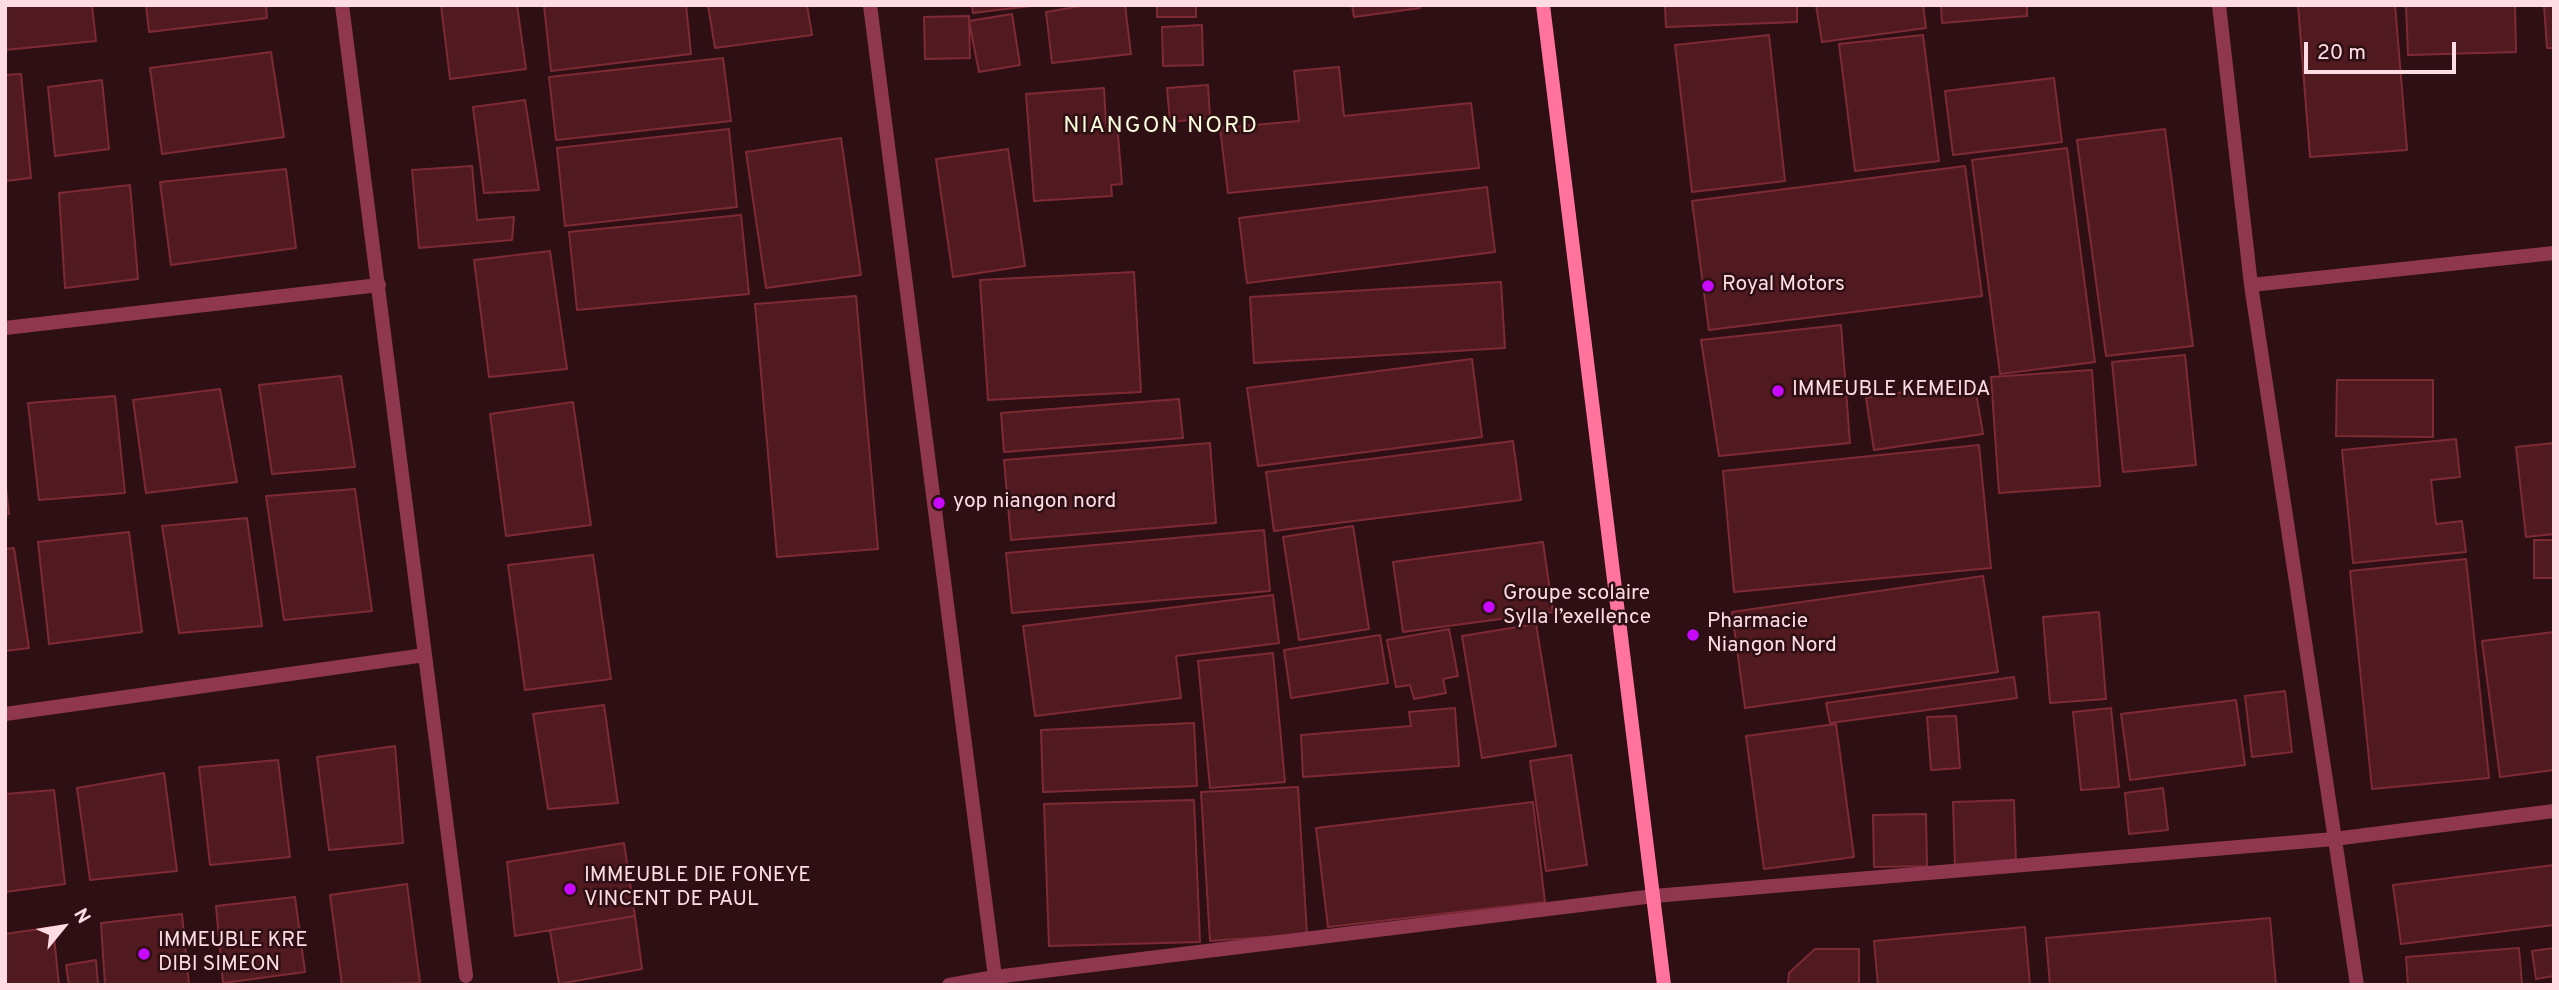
<!DOCTYPE html>
<html>
<head>
<meta charset="utf-8">
<style>
  body { margin:0 }
  #map { position:relative; width:2559px; height:990px; overflow:hidden; background:#2e1014; font-family:Overpass,sans-serif }
  canvas { display:block }
  .frame { position:absolute; inset:0; border:7px solid #ffdce3; pointer-events:none }
  .north { position:absolute; left:28px; top:892px; width:70px; height:70px; -webkit-text-stroke:5px #2e1014; paint-order:stroke; rotate:60deg; font-size:19px; font-weight:700; line-height:28px; text-align:center; color:#ffdce3 }
  .north::after { content:''; display:block; margin:auto; width:24px; height:32px; background:#ffdce3; clip-path:polygon(50% 0,100% 100%,50% 72%,0 100%) }
  .scale { position:absolute; left:2304px; top:42px; width:152px; height:32px; box-sizing:border-box; border:4px solid #ffdce3; border-top:0; padding-left:9px; font-size:21px; line-height:24px; white-space:nowrap; color:#ffdce3; -webkit-text-stroke:5px #2e1014; paint-order:stroke }
</style>
</head>
<body>
<div id="map">
<canvas width="2559" height="990"></canvas>
<div class="frame"></div>
<div class="north">N</div>
<div class="scale">20 m</div>
</div>
<script>
const g = document.querySelector('canvas').getContext('2d');
g.lineJoin = 'round';
function fill(path, color) { g.fillStyle = color; g.fill(path, 'evenodd'); }
function trace(path, color, width, dash) { g.strokeStyle = color; g.lineWidth = width; g.lineCap = dash ? 'butt' : 'round'; g.setLineDash(dash || []); g.stroke(path); }
function write(font, color, halo, rows, align = 'center') {
  g.font = font + ' Overpass,sans-serif'; g.lineWidth = 5; g.setLineDash([]); g.textBaseline = 'middle'; g.strokeStyle = halo; g.fillStyle = color; for (const [text, x, y, turn = 0] of rows) {
    g.save(); g.translate(x, y); g.rotate((+turn || 0) * Math.PI / 180); g.textAlign = isNaN(turn) ? turn : align; if (halo) g.strokeText(text, 0, 0); g.fillText(text, 0, 0); g.restore();
  }
}
const building = new Path2D(`
  M 5,5 L 92,5 L 96,41 L 5,50 Z
  M 146,5 L 266,5 L 267,18 L 149,32 Z
  M 441,5 L 517,5 L 526,69 L 450,79 Z
  M 544,5 L 686,5 L 691,54 L 551,71 Z
  M 708,5 L 807,5 L 812,35 L 715,48 Z
  M 972,5 L 1039,5 L 973,13 Z
  M 1087,5 L 1125,5 L 1131,54 L 1052,63 L 1046,12 Z
  M 1157,5 L 1196,5 L 1196,17 L 1157,17 Z
  M 1352,5 L 1419,5 L 1420,8 L 1354,17 Z
  M 1665,5 L 1797,5 L 1797,22 L 1666,27 Z
  M 1816,5 L 1923,5 L 1926,28 L 1822,42 Z
  M 1941,5 L 2027,5 L 2027,16 L 1942,23 Z
  M 2298,5 L 2395,5 L 2407,150 L 2310,157 Z
  M 2406,5 L 2515,5 L 2516,52 L 2408,55 Z
  M 2544,5 L 2554,5 L 2554,48 L 2547,48 Z
  M 1012,14 L 1020,65 L 979,72 L 969,21 Z
  M 969,16 L 970,58 L 925,59 L 924,17 Z
  M 1202,25 L 1203,65 L 1163,66 L 1162,27 Z
  M 1769,35 L 1785,181 L 1692,192 L 1675,45 Z
  M 1923,35 L 1939,161 L 1855,171 L 1839,44 Z
  M 271,52 L 284,137 L 162,154 L 150,68 Z
  M 723,58 L 731,121 L 556,140 L 549,77 Z
  M 1339,67 L 1344,116 L 1471,103 L 1479,168 L 1228,193 L 1220,128 L 1299,121 L 1294,71 Z
  M 21,74 L 31,178 L 5,181 L 5,75 Z
  M 2054,78 L 2062,142 L 1953,155 L 1945,91 Z
  M 102,80 L 109,149 L 55,156 L 48,87 Z
  M 1208,85 L 1210,118 L 1170,122 L 1167,88 Z
  M 1104,88 L 1106,123 L 1117,122 L 1122,184 L 1111,185 L 1112,196 L 1034,201 L 1026,94 Z
  M 525,100 L 539,190 L 484,193 L 473,107 Z
  M 729,129 L 737,207 L 565,226 L 557,148 Z
  M 2165,129 L 2193,346 L 2106,356 L 2077,140 Z
  M 841,138 L 861,275 L 766,288 L 746,152 Z
  M 2067,148 L 2095,362 L 2000,374 L 1972,160 Z
  M 1008,149 L 1025,266 L 953,277 L 936,159 Z
  M 472,166 L 477,220 L 514,217 L 512,240 L 419,248 L 412,170 Z
  M 1965,166 L 1982,296 L 1709,330 L 1692,201 Z
  M 286,169 L 296,248 L 171,265 L 160,182 Z
  M 130,185 L 138,279 L 65,288 L 59,193 Z
  M 1487,187 L 1495,252 L 1247,283 L 1239,218 Z
  M 741,215 L 749,294 L 577,310 L 569,232 Z
  M 550,251 L 567,369 L 489,377 L 474,260 Z
  M 1134,272 L 1141,392 L 988,400 L 980,280 Z
  M 1501,282 L 1505,348 L 1254,363 L 1250,297 Z
  M 856,296 L 878,549 L 777,557 L 755,304 Z
  M 1841,325 L 1850,443 L 1719,456 L 1701,340 Z
  M 2185,355 L 2196,465 L 2123,472 L 2112,362 Z
  M 1472,359 L 1482,437 L 1258,466 L 1247,388 Z
  M 2092,370 L 2100,486 L 1999,493 L 1991,377 Z
  M 341,376 L 355,467 L 272,474 L 259,385 Z
  M 2337,380 L 2433,380 L 2433,437 L 2336,436 Z
  M 1974,381 L 1983,434 L 1874,450 L 1866,398 Z
  M 220,389 L 237,482 L 146,493 L 133,400 Z
  M 115,396 L 125,493 L 39,500 L 28,403 Z
  M 1179,399 L 1183,438 L 1004,452 L 1001,413 Z
  M 573,402 L 591,525 L 506,536 L 490,414 Z
  M 2456,439 L 2460,477 L 2431,480 L 2436,524 L 2462,521 L 2466,552 L 2353,563 L 2342,450 Z
  M 1513,441 L 1521,500 L 1274,531 L 1266,472 Z
  M 1210,443 L 1216,523 L 1011,540 L 1004,460 Z
  M 2554,443 L 2554,534 L 2526,537 L 2516,447 Z
  M 1979,445 L 1991,568 L 1734,592 L 1723,471 Z
  M 5,479 L 9,514 L 5,514 Z
  M 355,489 L 372,611 L 284,620 L 266,496 Z
  M 247,518 L 262,626 L 179,633 L 162,526 Z
  M 1353,526 L 1369,629 L 1299,640 L 1283,537 Z
  M 1264,530 L 1270,591 L 1012,613 L 1006,553 Z
  M 129,532 L 142,632 L 49,644 L 38,542 Z
  M 2534,540 L 2554,540 L 2554,578 L 2534,578 Z
  M 1543,542 L 1553,612 L 1403,632 L 1393,562 Z
  M 14,548 L 29,648 L 5,651 L 5,549 Z
  M 593,555 L 611,679 L 525,690 L 508,565 Z
  M 2466,559 L 2489,778 L 2372,789 L 2350,571 Z
  M 1983,576 L 1998,672 L 1745,708 L 1732,612 Z
  M 1273,595 L 1279,643 L 1176,656 L 1181,698 L 1035,716 L 1023,626 Z
  M 2099,612 L 2106,699 L 2050,703 L 2043,617 Z
  M 1536,624 L 1556,746 L 1482,758 L 1462,636 Z
  M 1449,629 L 1458,676 L 1443,679 L 1446,693 L 1414,699 L 1410,685 L 1396,687 L 1387,640 Z
  M 2554,632 L 2554,770 L 2500,777 L 2482,641 Z
  M 1380,635 L 1388,683 L 1291,698 L 1284,650 Z
  M 1273,653 L 1285,782 L 1210,788 L 1198,661 Z
  M 2014,677 L 2017,698 L 1830,723 L 1826,703 Z
  M 2285,691 L 2292,752 L 2252,757 L 2245,696 Z
  M 2236,700 L 2245,765 L 2130,780 L 2121,714 Z
  M 604,705 L 618,803 L 548,809 L 533,714 Z
  M 1455,708 L 1459,766 L 1303,777 L 1301,735 L 1411,726 L 1409,712 Z
  M 2111,708 L 2119,787 L 2081,790 L 2073,712 Z
  M 1956,716 L 1960,768 L 1931,770 L 1927,717 Z
  M 1194,723 L 1197,786 L 1043,792 L 1041,730 Z
  M 1836,724 L 1854,857 L 1764,869 L 1746,736 Z
  M 395,746 L 403,843 L 329,850 L 317,757 Z
  M 1571,755 L 1587,865 L 1546,871 L 1530,761 Z
  M 278,760 L 290,857 L 210,865 L 199,767 Z
  M 164,773 L 177,871 L 90,880 L 77,788 Z
  M 1298,787 L 1307,934 L 1210,941 L 1201,792 Z
  M 2163,788 L 2168,830 L 2129,834 L 2125,793 Z
  M 54,790 L 65,884 L 5,892 L 5,794 Z
  M 1194,800 L 1200,942 L 1049,946 L 1044,804 Z
  M 2014,800 L 2016,863 L 1955,866 L 1953,802 Z
  M 1533,802 L 1545,902 L 1328,927 L 1316,828 Z
  M 1926,814 L 1927,866 L 1874,867 L 1873,815 Z
  M 624,843 L 635,916 L 515,936 L 507,862 Z
  M 2554,865 L 2554,925 L 2401,944 L 2393,885 Z
  M 407,884 L 420,983 L 342,985 L 330,895 Z
  M 295,897 L 305,972 L 223,983 L 216,906 Z
  M 182,914 L 189,985 L 105,985 L 101,923 Z
  M 635,916 L 642,969 L 559,984 L 550,930 Z
  M 2270,918 L 2276,985 L 2050,985 L 2046,938 Z
  M 53,927 L 59,985 L 5,984 L 5,934 Z
  M 2025,927 L 2030,985 L 1878,985 L 1874,941 Z
  M 2519,948 L 2522,985 L 2408,985 L 2406,957 Z
  M 2554,948 L 2554,976 L 2536,979 L 2532,951 Z
  M 1815,949 L 1859,949 L 1859,985 L 1788,985 L 1789,973 Z
  M 96,960 L 98,985 L 69,985 L 66,965 Z`);
fill(building, '#501a20');
trace(building, '#7e2a35', 2);
trace(new Path2D(`
  M 342,5 L 466,976
  M 870,5 L 995,977 L 1654,896 L 2334,839 L 2554,811
  M 2219,5 L 2251,285 L 2357,985
  M 2251,285 L 2554,253
  M 5,328 L 379,285
  M 5,714 L 425,655
  M 949,985 L 995,977`), '#903750', 14);
trace(new Path2D(`
  M 1543,5 L 1664,985`), '#ff739c', 14);
for (const [x, y, r, color] of [
  [1708,286,7,"#c908ff"],
  [1778,391,7,"#c908ff"],
  [939,503,7,"#c908ff"],
  [1489,607,7,"#c908ff"],
  [1693,635,7,"#c908ff"],
  [570,889,7,"#c908ff"],
  [144,954,7,"#c908ff"]
]) { const dot = new Path2D(); dot.arc(x, y, r, 0, 2 * Math.PI); g.fillStyle = color; g.fill(dot); trace(dot, '#2e1014', 2.5); }
write('21px', '#ffdce3', '#2e1014', [
  ["Royal Motors",1722,286],
  ["IMMEUBLE KEMEIDA",1792,391],
  ["yop niangon nord",953,503],
  ["Groupe scolaire",1503,595],
  ["Sylla l’exellence",1503,619],
  ["Pharmacie",1707,623],
  ["Niangon Nord",1707,647],
  ["IMMEUBLE DIE FONEYE",584,877],
  ["VINCENT DE PAUL",584,901],
  ["IMMEUBLE KRE",158,942],
  ["DIBI SIMEON",158,966]
], 'left');
g.letterSpacing = '2px';
write('23px', '#feffde', '#2e1014', [
  ["NIANGON NORD",1161,127]
]);
g.letterSpacing = '0px';
</script>
</body>
</html>
